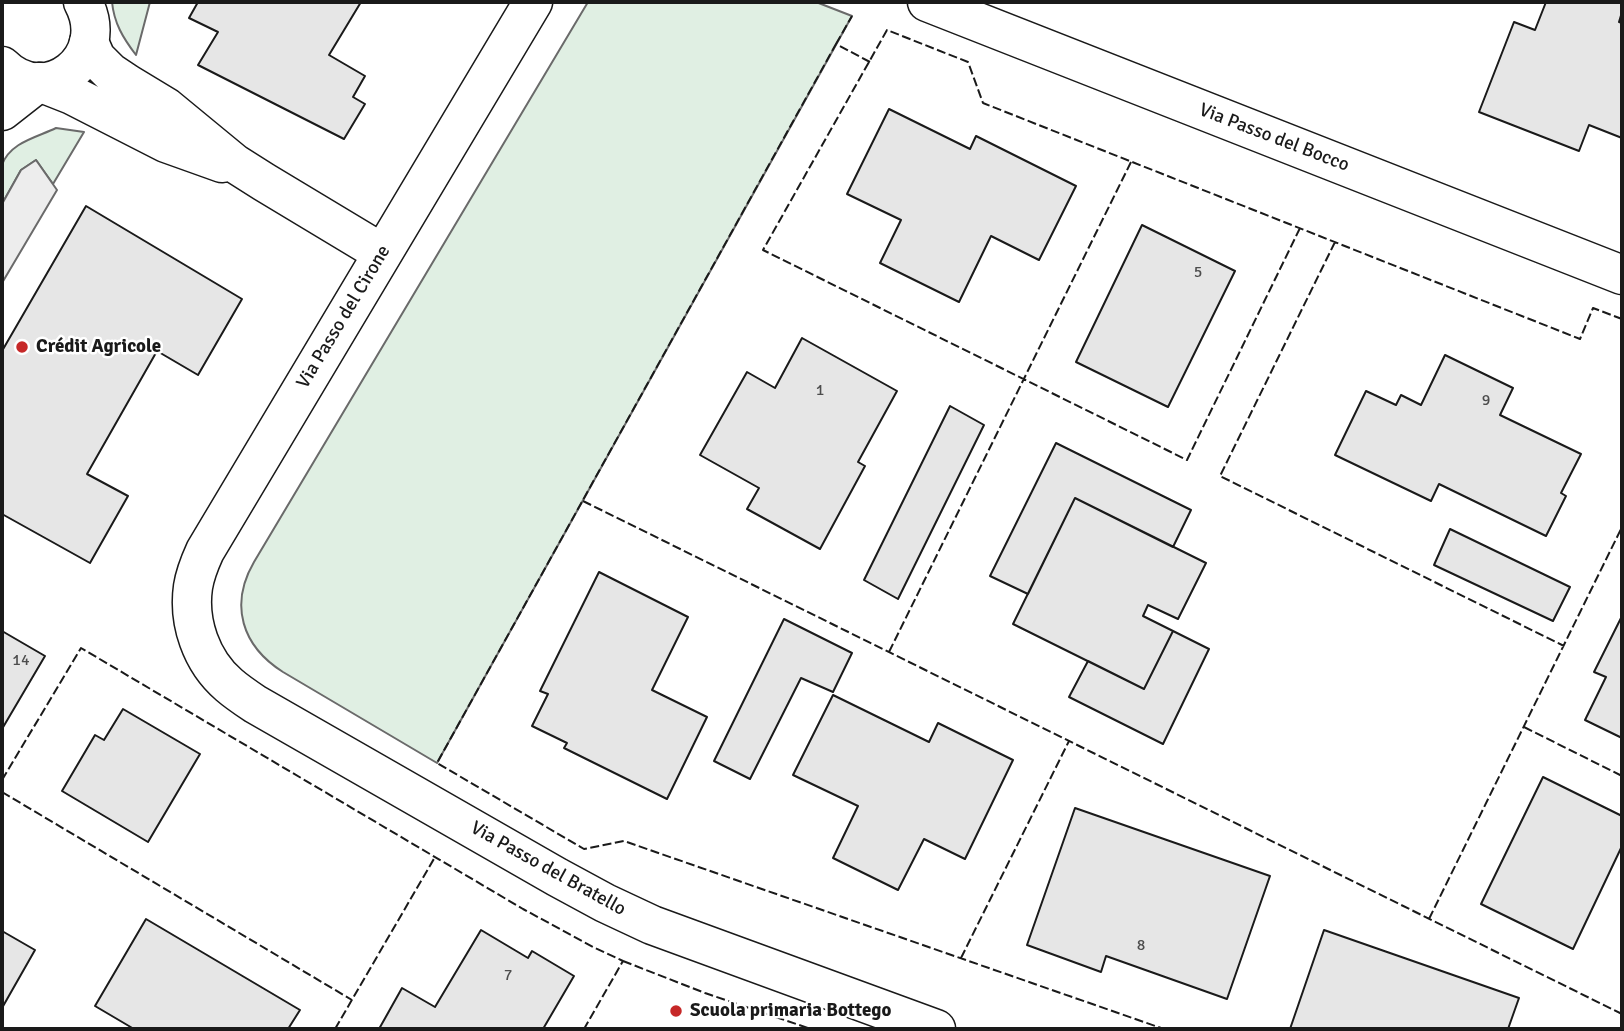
<!DOCTYPE html>
<html>
<head>
<meta charset="utf-8">
<style>
  body { margin:0 }
  #map { position:relative; width:1624px; height:1031px; overflow:hidden; background:#fff; font-family:Signika,sans-serif }
  canvas { display:block }
  .frame { position:absolute; inset:0; border:4px solid #1a1a1a; pointer-events:none }
</style>
</head>
<body>
<div id="map">
<canvas width="1624" height="1031"></canvas>
<div class="frame"></div>
</div>
<script>
const g = document.querySelector('canvas').getContext('2d');
g.lineJoin = 'round';
function fill(path, color) { g.fillStyle = color; g.fill(path, 'evenodd'); }
function trace(path, color, width, dash) { g.strokeStyle = color; g.lineWidth = width; g.lineCap = dash ? 'butt' : 'round'; g.setLineDash(dash || []); g.stroke(path); }
function write(font, color, halo, rows, align = 'center') {
  g.font = font + ' Signika,sans-serif'; g.lineWidth = 5; g.setLineDash([]); g.textBaseline = 'middle'; g.strokeStyle = halo; g.fillStyle = color; for (const [text, x, y, turn = 0] of rows) {
    g.save(); g.translate(x, y); g.rotate((+turn || 0) * Math.PI / 180); g.textAlign = isNaN(turn) ? turn : align; if (halo) g.strokeText(text, 0, 0); g.fillText(text, 0, 0); g.restore();
  }
}
const green = new Path2D(`
  M 112,2 L 150,2 L 136,55 C 123,38 114,23 112,2 Z
  M 588,2 L 816,2 L 852,16 L 437,763 L 283,672 C 242,646 229,605 254,562 Z
  M 56,128 L 84,132 L 53,184 L 36,160 L 21,170 L 2,204 C 2,194 0,174 2,165 C 10,142 38,137 56,128 Z`);
fill(green, '#e0efe3');
trace(green, '#6a6a6a', 2);
const parking = new Path2D(`
  M 36,160 L 57,190 L 2,283 L 2,204 L 21,170 Z`);
fill(parking, '#ededed');
trace(parking, '#6a6a6a', 2);
const building = new Path2D(`
  M 198,2 L 361,2 L 329,55 L 365,76 L 353,97 L 365,104 L 344,139 L 198,65 L 218,32 L 189,18 Z
  M 1546,2 L 1622,2 L 1622,12 L 1619,22 L 1622,23 L 1622,138 L 1589,125 L 1579,151 L 1479,112 L 1514,22 L 1535,30 Z
  M 889,109 L 970,149 L 976,136 L 1076,186 L 1039,260 L 991,236 L 959,302 L 880,263 L 901,220 L 847,194 Z
  M 86,206 L 242,299 L 198,375 L 157,351 L 87,474 L 128,496 L 90,563 L 2,514 L 2,351 Z
  M 1142,225 L 1235,271 L 1168,407 L 1076,362 Z
  M 802,338 L 897,391 L 858,462 L 865,466 L 820,549 L 747,509 L 759,488 L 700,455 L 747,372 L 775,388 Z
  M 1445,355 L 1513,388 L 1500,415 L 1581,454 L 1561,493 L 1566,496 L 1546,536 L 1439,484 L 1431,501 L 1335,455 L 1366,391 L 1396,405 L 1401,395 L 1421,405 Z
  M 950,406 L 984,425 L 898,599 L 864,580 Z
  M 1056,443 L 1191,510 L 1173,547 L 1075,498 L 1028,594 L 990,576 Z
  M 1075,498 L 1206,563 L 1178,619 L 1148,605 L 1143,616 L 1173,631 L 1144,689 L 1013,624 Z
  M 1450,529 L 1570,587 L 1553,621 L 1434,565 Z
  M 599,572 L 688,617 L 652,690 L 707,717 L 667,799 L 564,748 L 567,743 L 532,726 L 548,694 L 540,691 Z
  M 1622,616 L 1622,738 L 1585,720 L 1606,677 L 1594,672 Z
  M 784,619 L 852,653 L 833,692 L 801,678 L 750,779 L 714,761 Z
  M 2,631 L 45,656 L 2,729 Z
  M 1173,631 L 1209,649 L 1163,744 L 1069,697 L 1088,661 L 1144,689 Z
  M 833,695 L 929,742 L 938,723 L 1013,760 L 965,859 L 924,839 L 898,890 L 833,858 L 858,806 L 793,775 Z
  M 123,709 L 200,754 L 148,842 L 62,791 L 95,735 L 104,740 Z
  M 1543,777 L 1622,816 L 1622,846 L 1573,949 L 1481,904 Z
  M 1075,808 L 1270,876 L 1227,999 L 1106,956 L 1101,972 L 1027,945 Z
  M 146,919 L 300,1010 L 288,1029 L 134,1029 L 95,1006 Z
  M 481,930 L 528,958 L 532,951 L 574,976 L 543,1029 L 379,1029 L 402,988 L 435,1007 Z
  M 1324,930 L 1519,998 L 1508,1029 L 1290,1029 Z
  M 2,931 L 35,950 L 2,1008 Z`);
fill(building, '#e6e6e6');
trace(building, '#1a1a1a', 2);
const street = new Path2D(`
  M 533,2 L 205,551 C 200,562 195,574 193,587 C 188,622 201,661 229,685 C 237,692 246,698 255,704 L 557,877 L 605,903 L 652,925 L 936,1029
  M 927,2 L 1622,275
  M 89,42 L 96,58 L 110,72 L 128,84 L 166,107 L 234,163 L 264,182 L 382,253
  M 39,82 L 72,95 L 166,143 L 222,163`);
const secondary = new Path2D(`
  M 2,66 C 46,110 113,58 83,2
  M 2,111 L 39,82`);
trace(street, '#1a1a1a', 41);
trace(secondary, '#1a1a1a', 41);
trace(street, '#fff', 38);
trace(secondary, '#fff', 38);
trace(new Path2D(`
  M 836,44 L 852,16
  M 870,62 L 836,44 L 437,763 L 584,849 L 624,841 L 1164,1029
  M 1300,228 L 1187,460 L 763,250 L 887,30 L 968,62 L 983,103 L 1580,339 L 1593,308 L 1622,319
  M 1335,242 L 1220,476 L 1564,646
  M 583,501 L 1622,1014
  M 889,652 L 1131,162
  M 1524,727 L 1622,776
  M 2,780 L 81,648 L 523,909 L 595,948 L 623,961 L 584,1029
  M 2,792 L 352,1000
  M 1429,919 L 1622,527
  M 961,958 L 1069,741
  M 623,961 L 705,993 L 811,1029
  M 335,1029 L 435,857`), '#1a1a1a', 2, [9, 3.5]);
for (const [x, y, r, color] of [
  [22,347,7,"#c62828"],
  [676,1011,7,"#c62828"]
]) { const dot = new Path2D(); dot.arc(x, y, r, 0, 2 * Math.PI); g.fillStyle = color; g.fill(dot); trace(dot, '#fff', 2.5); }
write('16px', '#4d4d4d', null, [
  ["5",1198,273],
  ["1",820,391],
  ["9",1486,401],
  ["14",21,661],
  ["8",1141,946],
  ["7",508,976]
]);
write('19px', '#1a1a1a', '#fff', [
  ["Via Passo del Bocco",1274,138,21],
  ["Via Passo del Cirone",344,317,-59],
  ["Via Passo del Bratello",548,869,29]
]);
write('bold 19px', '#1a1a1a', '#fff', [
  ["Crédit Agricole",36,347],
  ["Scuola primaria Bottego",690,1011]
], 'left');
</script>
</body>
</html>
